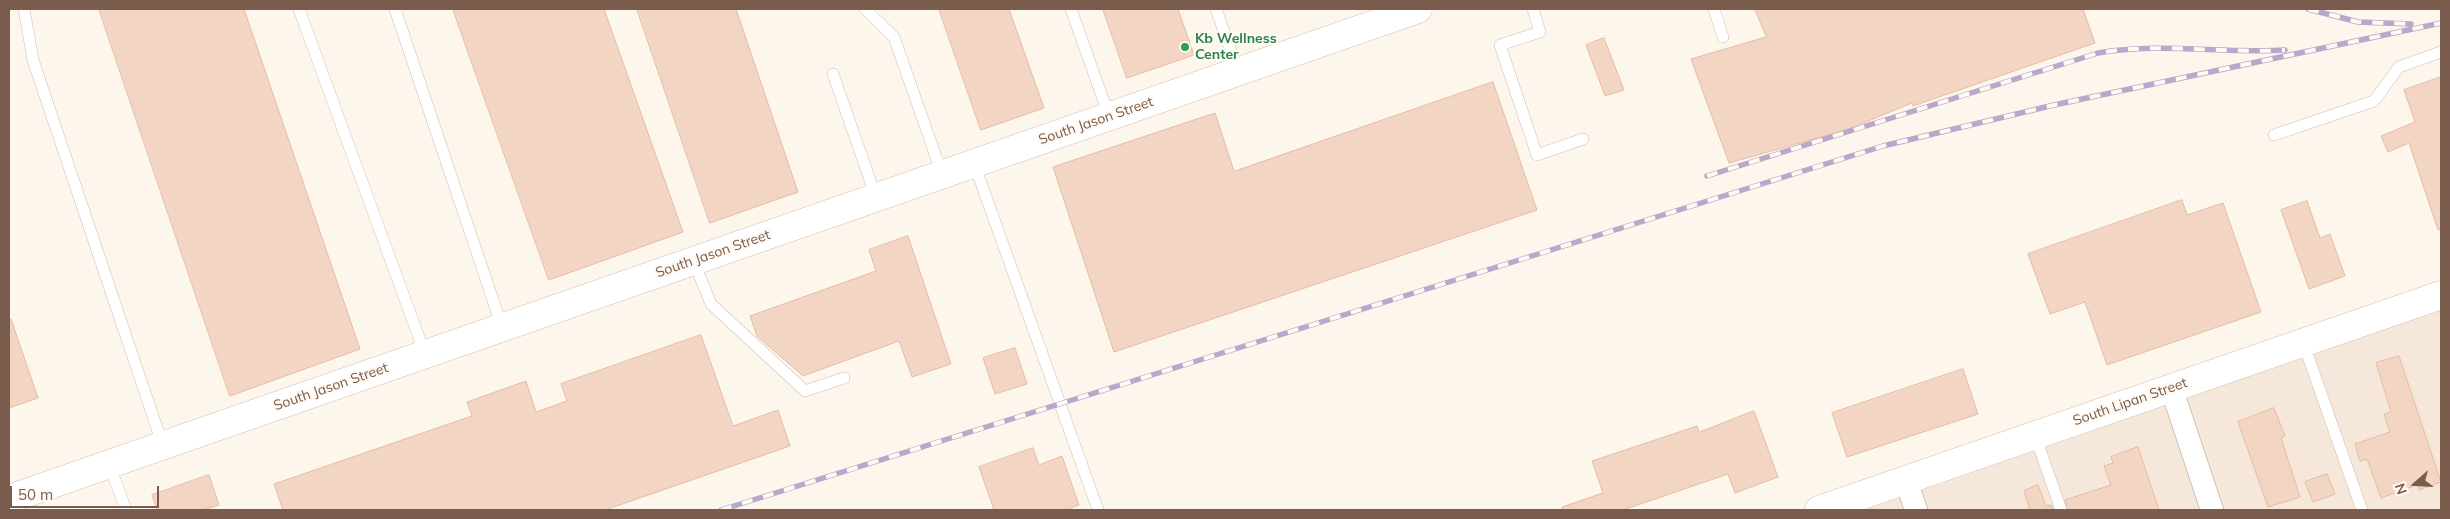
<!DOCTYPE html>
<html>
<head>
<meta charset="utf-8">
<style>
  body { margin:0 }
  #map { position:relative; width:2450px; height:519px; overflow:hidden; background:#fdf6ec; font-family:Mulish,sans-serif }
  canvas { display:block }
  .frame { position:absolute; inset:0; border:10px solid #7a5c4d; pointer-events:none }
  .north { position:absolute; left:2390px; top:459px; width:50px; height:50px; -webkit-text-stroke:4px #fffaf3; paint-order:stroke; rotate:251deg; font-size:14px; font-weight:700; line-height:20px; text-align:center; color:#7a5c4d }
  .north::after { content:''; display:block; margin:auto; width:18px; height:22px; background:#7a5c4d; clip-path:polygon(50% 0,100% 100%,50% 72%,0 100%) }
  .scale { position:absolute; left:10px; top:486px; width:149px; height:22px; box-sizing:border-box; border:2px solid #7a5c4d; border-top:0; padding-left:6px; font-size:15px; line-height:18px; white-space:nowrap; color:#7a5c4d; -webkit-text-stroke:4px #fffaf3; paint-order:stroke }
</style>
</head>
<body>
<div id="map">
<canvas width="2450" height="519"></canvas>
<div class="frame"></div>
<div class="north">N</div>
<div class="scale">50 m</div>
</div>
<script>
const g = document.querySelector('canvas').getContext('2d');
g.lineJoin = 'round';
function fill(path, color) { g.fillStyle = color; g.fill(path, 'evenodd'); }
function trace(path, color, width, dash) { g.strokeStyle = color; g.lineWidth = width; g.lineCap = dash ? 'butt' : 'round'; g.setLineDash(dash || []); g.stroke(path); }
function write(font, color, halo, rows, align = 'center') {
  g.font = font + ' Mulish,sans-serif'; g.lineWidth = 4.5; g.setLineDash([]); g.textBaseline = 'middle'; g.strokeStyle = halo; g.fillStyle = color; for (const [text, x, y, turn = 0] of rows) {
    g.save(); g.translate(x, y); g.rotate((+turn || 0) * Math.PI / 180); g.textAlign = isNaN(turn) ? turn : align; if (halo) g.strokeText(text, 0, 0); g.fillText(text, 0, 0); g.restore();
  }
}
fill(new Path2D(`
  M 2441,309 L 2441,510 L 1864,510 Z`), '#f5e8da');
const building = new Path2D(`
  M 99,9 L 244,9 L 360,349 L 230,396 Z
  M 453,9 L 604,9 L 683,232 L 549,280 Z
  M 637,9 L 736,9 L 798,192 L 710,223 Z
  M 939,9 L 1009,9 L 1044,108 L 981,130 Z
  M 1103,9 L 1178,9 L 1194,55 L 1127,78 Z
  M 1755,9 L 2083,9 L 2095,43 L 1913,106 L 1912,103 L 1846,130 L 1729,163 L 1691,59 L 1766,37 Z
  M 1604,38 L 1624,90 L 1605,96 L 1586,45 Z
  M 2441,77 L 2441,230 L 2438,230 L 2409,143 L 2388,152 L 2381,136 L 2415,122 L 2404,90 Z
  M 1493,82 L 1537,210 L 1114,352 L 1053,167 L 1215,113 L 1234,171 Z
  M 2182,200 L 2187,215 L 2223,203 L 2261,312 L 2107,365 L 2085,302 L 2050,314 L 2028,254 Z
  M 2307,201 L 2320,238 L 2330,234 L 2345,276 L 2309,289 L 2281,210 Z
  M 908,236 L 951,364 L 912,377 L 899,341 L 803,376 L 757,336 L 750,316 L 876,271 L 869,250 Z
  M 11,319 L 38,398 L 9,408 L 9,320 Z
  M 701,335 L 733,426 L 778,410 L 790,446 L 605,510 L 283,510 L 274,484 L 472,416 L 467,402 L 526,381 L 536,412 L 567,401 L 561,384 Z
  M 1015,348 L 1027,384 L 995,394 L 983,358 Z
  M 2399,356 L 2441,482 L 2419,490 L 2417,485 L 2381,498 L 2367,459 L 2360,461 L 2355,444 L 2390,432 L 2384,414 L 2391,412 L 2376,363 Z
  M 1963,369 L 1978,414 L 1847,457 L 1832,413 Z
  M 2274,408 L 2285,436 L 2281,438 L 2300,497 L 2268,507 L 2238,422 Z
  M 1754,411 L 1778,477 L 1735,493 L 1728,474 L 1623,510 L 1562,510 L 1562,507 L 1603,493 L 1592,461 L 1697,426 L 1699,432 Z
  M 2138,447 L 2159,510 L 2068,510 L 2065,500 L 2111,485 L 2104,466 L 2113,463 L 2111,457 Z
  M 1033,448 L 1039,465 L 1062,456 L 1079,505 L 1065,510 L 994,510 L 979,467 Z
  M 2327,474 L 2335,494 L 2313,502 L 2305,482 Z
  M 209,475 L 219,505 L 203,510 L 157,510 L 152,495 Z
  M 2038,485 L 2046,506 L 2051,505 L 2053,510 L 2030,510 L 2024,491 Z`);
fill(building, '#f3d5c3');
trace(building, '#e6bba3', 1);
const lane = new Path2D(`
  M 24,9 L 33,60 L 163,446
  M 299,9 L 425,354
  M 395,9 L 502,327
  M 865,9 L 894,37 L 942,174
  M 1071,9 L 1109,116
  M 1216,9 L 1238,71
  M 1533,9 L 1540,32 L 1500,45 L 1537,155 L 1583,139
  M 1714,9 L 1723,37
  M 833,74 L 876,197
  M 2274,135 L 2374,101 L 2399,67 L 2441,52
  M 974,163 L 1098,510
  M 693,260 L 711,304 L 805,391 L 844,378
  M 2303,342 L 2362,510
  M 2035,435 L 2061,510
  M 109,464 L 126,510`);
const street = new Path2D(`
  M 2171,387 L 2212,510
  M 1906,480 L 1916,510`);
const secondary = new Path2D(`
  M 9,499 L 1418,9
  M 1819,510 L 2441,295`);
trace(lane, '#d1beb0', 12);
trace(street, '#d1beb0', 24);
trace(secondary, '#d6c0b0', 29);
trace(lane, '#fff', 11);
trace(street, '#fff', 22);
trace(secondary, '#fff', 28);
const rail = new Path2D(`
  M 2308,9 L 2358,22 L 2411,24
  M 1707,176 L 2098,53 C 2160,42 2222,54 2285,50
  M 721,510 L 1883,146 L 2054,105 L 2441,23`);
trace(rail, '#b9a8c9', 5.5);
trace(rail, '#fffaf3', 4, [11]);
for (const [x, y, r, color] of [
  [1185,47,5,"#2e9e5b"]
]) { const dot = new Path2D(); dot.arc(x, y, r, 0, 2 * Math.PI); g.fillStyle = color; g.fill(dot); trace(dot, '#fffaf3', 2); }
write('bold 14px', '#27864d', '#fffaf3', [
  ["Kb Wellness",1195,39],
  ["Center",1195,55]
], 'left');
write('14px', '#7a5c4d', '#fffaf3', [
  ["South Jason Street",1096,121,-19],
  ["South Jason Street",713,254,-19],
  ["South Jason Street",331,387,-19],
  ["South Lipan Street",2130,402,-19]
]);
</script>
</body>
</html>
